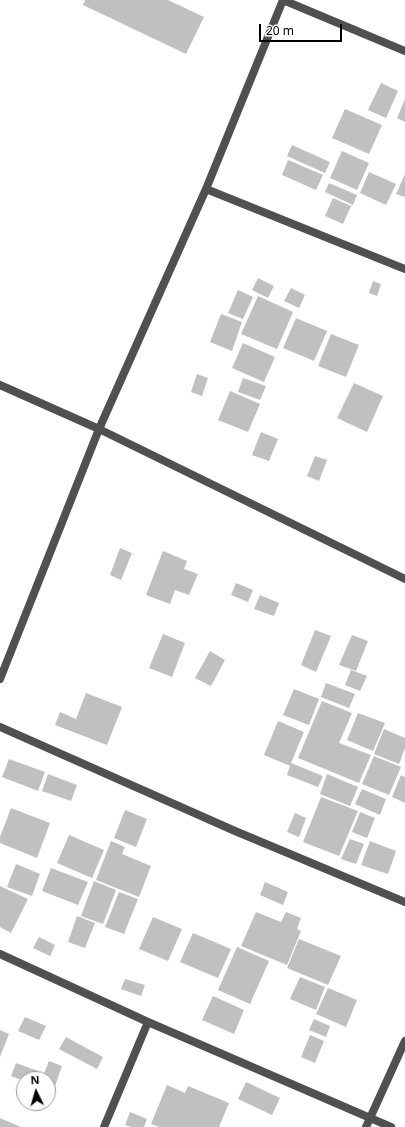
<!DOCTYPE html>
<html>
<head>
<meta charset="utf-8">
<style>
  body { margin:0 }
  #map { position:relative; width:405px; height:1127px; overflow:hidden; background:#fff; font-family:"Noto Sans",sans-serif }
  canvas { display:block }
  .north { position:absolute; left:16px; top:1071px; width:40px; height:40px; box-sizing:border-box; background:#fff; border:1px solid #999; border-radius:50%; rotate:355deg; font-size:11px; font-weight:700; line-height:16px; text-align:center; color:#000 }
  .north::after { content:''; display:block; margin:auto; width:14px; height:18px; background:#000; clip-path:polygon(50% 0,100% 100%,50% 72%,0 100%) }
  .scale { position:absolute; left:259px; top:24px; width:83px; height:18px; box-sizing:border-box; border:2px solid #000; border-top:0; padding-left:5px; font-size:12px; line-height:14px; white-space:nowrap; color:#000; -webkit-text-stroke:3px #fff; paint-order:stroke }
</style>
</head>
<body>
<div id="map">
<canvas width="405" height="1127"></canvas>
<div class="north">N</div>
<div class="scale">20 m</div>
</div>
<script>
const g = document.querySelector('canvas').getContext('2d');
g.lineJoin = 'round';
function fill(path, color) { g.fillStyle = color; g.fill(path, 'evenodd'); }
function trace(path, color, width, dash) { g.strokeStyle = color; g.lineWidth = width; g.lineCap = dash ? 'butt' : 'round'; g.setLineDash(dash || []); g.stroke(path); }
fill(new Path2D(`
  M 85,0 L 168,0 L 204,17 L 186,54 L 83,5 Z
  M 381,83 L 398,91 L 386,118 L 368,110 Z
  M 405,99 L 405,122 L 397,118 Z
  M 345,109 L 382,125 L 369,154 L 332,138 Z
  M 292,145 L 330,162 L 325,173 L 287,156 Z
  M 342,151 L 369,163 L 357,190 L 330,178 Z
  M 288,160 L 323,175 L 316,190 L 282,175 Z
  M 369,172 L 396,184 L 386,205 L 360,193 Z
  M 405,174 L 405,197 L 396,194 Z
  M 329,183 L 357,195 L 353,205 L 325,192 Z
  M 333,198 L 351,206 L 343,224 L 325,216 Z
  M 258,278 L 274,286 L 268,298 L 252,290 Z
  M 373,281 L 381,284 L 377,296 L 369,293 Z
  M 291,288 L 305,295 L 299,308 L 284,301 Z
  M 238,290 L 253,297 L 243,319 L 228,313 Z
  M 258,296 L 293,312 L 277,349 L 241,334 Z
  M 221,314 L 242,322 L 232,351 L 210,342 Z
  M 296,318 L 327,331 L 314,361 L 283,348 Z
  M 331,334 L 359,345 L 346,377 L 318,366 Z
  M 243,343 L 275,357 L 264,382 L 232,368 Z
  M 197,374 L 208,378 L 202,396 L 191,392 Z
  M 243,378 L 266,386 L 260,400 L 238,392 Z
  M 354,383 L 383,396 L 367,432 L 337,418 Z
  M 230,391 L 260,404 L 248,432 L 218,420 Z
  M 261,432 L 278,439 L 269,461 L 252,455 Z
  M 315,456 L 327,460 L 319,481 L 307,476 Z
  M 120,548 L 132,553 L 121,580 L 110,575 Z
  M 163,551 L 187,561 L 184,569 L 198,574 L 189,595 L 175,590 L 170,604 L 146,595 Z
  M 236,583 L 253,590 L 248,602 L 231,595 Z
  M 260,595 L 279,603 L 274,616 L 254,609 Z
  M 315,630 L 331,636 L 316,672 L 301,665 Z
  M 163,634 L 185,643 L 172,677 L 149,668 Z
  M 352,635 L 368,641 L 356,671 L 339,665 Z
  M 210,651 L 225,660 L 211,686 L 195,678 Z
  M 351,670 L 367,676 L 360,691 L 345,685 Z
  M 326,683 L 355,694 L 349,708 L 321,697 Z
  M 294,689 L 319,699 L 309,725 L 283,715 Z
  M 86,693 L 122,707 L 107,745 L 55,725 L 60,712 L 76,719 Z
  M 322,701 L 352,713 L 339,743 L 371,755 L 359,783 L 298,758 Z
  M 358,713 L 385,723 L 373,751 L 347,740 Z
  M 278,721 L 304,732 L 291,763 L 323,776 L 318,787 L 287,775 L 290,766 L 264,755 Z
  M 384,729 L 405,738 L 405,748 L 399,764 L 374,754 Z
  M 374,756 L 401,767 L 389,795 L 362,784 Z
  M 9,759 L 45,772 L 38,791 L 2,777 Z
  M 48,774 L 77,785 L 71,801 L 42,791 Z
  M 327,774 L 358,787 L 350,806 L 320,794 Z
  M 401,775 L 405,777 L 405,803 L 392,797 Z
  M 362,789 L 386,799 L 380,815 L 355,804 Z
  M 321,797 L 358,811 L 339,856 L 303,842 Z
  M 11,808 L 50,823 L 37,858 L 0,843 L 0,837 Z
  M 125,810 L 147,819 L 136,847 L 114,838 Z
  M 360,812 L 375,818 L 367,838 L 352,832 Z
  M 295,813 L 306,818 L 299,837 L 287,832 Z
  M 69,835 L 104,850 L 92,878 L 57,863 Z
  M 350,839 L 364,844 L 356,864 L 341,859 Z
  M 111,841 L 125,847 L 122,854 L 151,866 L 139,897 L 96,880 Z
  M 370,841 L 396,851 L 388,874 L 361,865 Z
  M 16,864 L 40,874 L 32,896 L 7,887 Z
  M 51,868 L 88,882 L 78,905 L 42,891 Z
  M 94,881 L 116,890 L 103,924 L 81,916 Z
  M 265,882 L 288,892 L 283,905 L 260,895 Z
  M 0,886 L 28,899 L 11,933 L 0,927 Z
  M 119,892 L 138,899 L 124,934 L 105,927 Z
  M 256,912 L 281,922 L 286,912 L 301,918 L 297,929 L 301,931 L 287,965 L 241,946 Z
  M 77,916 L 95,923 L 85,948 L 68,942 Z
  M 153,917 L 182,929 L 168,961 L 139,949 Z
  M 193,933 L 231,949 L 218,978 L 180,962 Z
  M 39,937 L 55,945 L 50,956 L 33,948 Z
  M 299,939 L 341,956 L 328,985 L 287,968 Z
  M 237,947 L 269,961 L 250,1004 L 218,990 Z
  M 300,977 L 325,987 L 316,1010 L 290,999 Z
  M 125,979 L 145,985 L 141,996 L 121,989 Z
  M 328,988 L 357,1000 L 346,1027 L 316,1014 Z
  M 213,996 L 244,1010 L 234,1034 L 202,1020 Z
  M 25,1017 L 46,1026 L 39,1040 L 18,1031 Z
  M 314,1019 L 330,1026 L 326,1037 L 309,1030 Z
  M 0,1030 L 9,1034 L 0,1057 Z
  M 310,1035 L 324,1041 L 315,1063 L 301,1057 Z
  M 66,1037 L 103,1057 L 97,1069 L 59,1049 Z
  M 49,1061 L 62,1066 L 53,1092 L 48,1090 L 48,1079 L 42,1079 Z
  M 16,1063 L 41,1072 L 38,1079 L 24,1079 L 24,1081 L 11,1076 Z
  M 246,1082 L 280,1098 L 272,1115 L 238,1099 Z
  M 167,1085 L 185,1093 L 188,1086 L 229,1103 L 219,1127 L 159,1127 L 151,1124 Z
  M 130,1112 L 147,1119 L 144,1127 L 131,1127 L 125,1125 Z
  M 0,1118 L 21,1127 L 0,1127 Z`), '#c0c0c0');
trace(new Path2D(`
  M 283,0 L 405,51
  M 206,189 L 405,269
  M 0,385 L 99,429 L 405,579
  M 0,679 L 99,429 L 206,189 L 283,0
  M 0,727 L 235,831 L 405,902
  M 0,954 L 148,1022 L 391,1127
  M 104,1127 L 148,1022
  M 366,1127 L 405,1041`), '#505050', 8);
</script>
</body>
</html>
